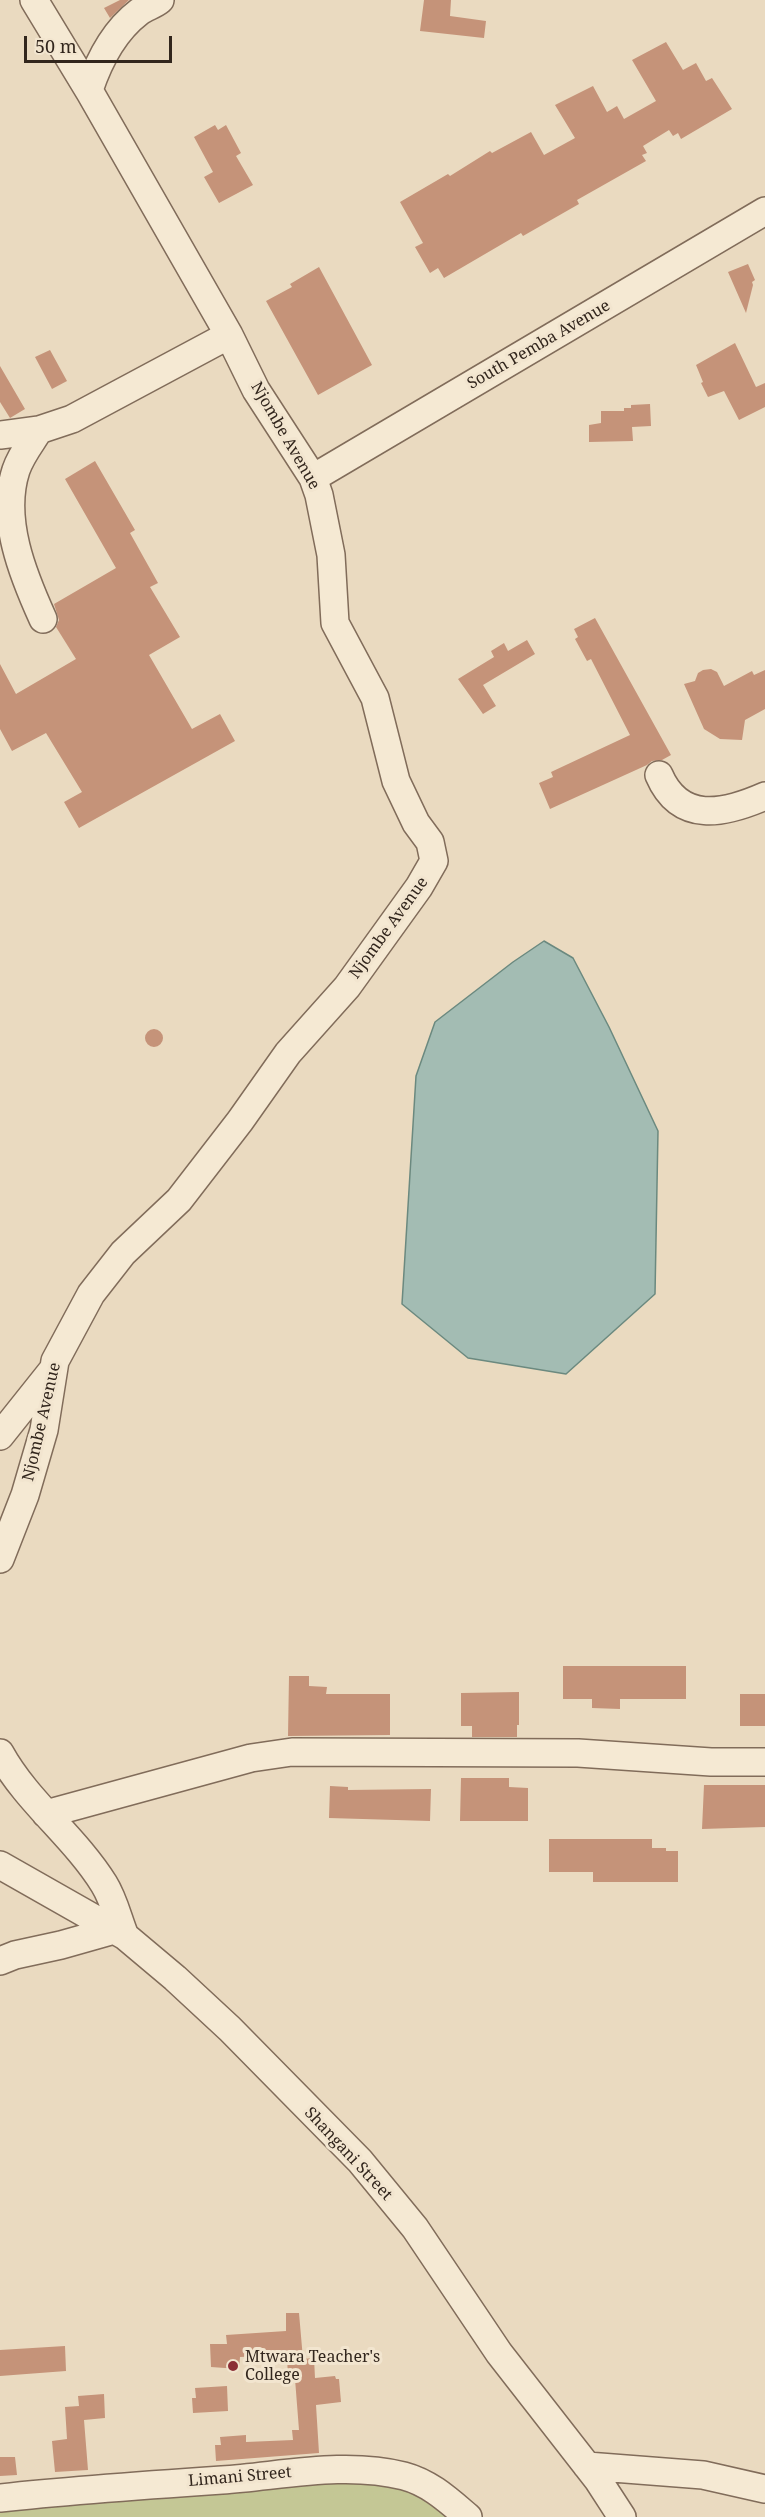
<!DOCTYPE html>
<html>
<head>
<meta charset="utf-8">
<style>
  body { margin:0 }
  #map { position:relative; width:765px; height:2517px; overflow:hidden; background:#eadac0; font-family:"Noto Serif",serif }
  canvas { display:block }
  .scale { position:absolute; left:24px; top:36px; width:148px; height:27px; box-sizing:border-box; border:3px solid #32261d; border-top:0; padding-left:8px; font-size:18px; line-height:21px; white-space:nowrap; color:#32261d; -webkit-text-stroke:4px #f2e5cf; paint-order:stroke }
</style>
</head>
<body>
<div id="map">
<canvas width="765" height="2517"></canvas>
<div class="scale">50 m</div>
</div>
<script>
const g = document.querySelector('canvas').getContext('2d');
g.lineJoin = 'round';
function fill(path, color) { g.fillStyle = color; g.fill(path, 'evenodd'); }
function trace(path, color, width, dash) { g.strokeStyle = color; g.lineWidth = width; g.lineCap = dash ? 'butt' : 'round'; g.setLineDash(dash || []); g.stroke(path); }
function write(font, color, halo, rows, align = 'center') {
  g.font = font + ' "Noto Serif",serif'; g.lineWidth = 6; g.setLineDash([]); g.textBaseline = 'middle'; g.strokeStyle = halo; g.fillStyle = color; for (const [text, x, y, turn = 0] of rows) {
    g.save(); g.translate(x, y); g.rotate((+turn || 0) * Math.PI / 180); g.textAlign = isNaN(turn) ? turn : align; if (halo) g.strokeText(text, 0, 0); g.fillText(text, 0, 0); g.restore();
  }
}
fill(new Path2D(`
  M 388,2478 L 454,2517 L 0,2517 L 0,2510 Z`), '#c4c795');
const water = new Path2D(`
  M 544,941 L 573,958 L 609,1027 L 658,1131 L 655,1294 L 566,1374 L 468,1358 L 402,1304 L 416,1076 L 435,1022 L 513,962 Z`);
fill(water, '#a3bcb3');
trace(water, '#6b897f', 1.5);
fill(new Path2D(`
  M 120,0 L 129,0 L 110,18 L 104,8 Z
  M 424,0 L 451,0 L 450,16 L 486,21 L 484,38 L 420,31 Z
  M 666,42 L 683,70 L 696,63 L 706,81 L 712,78 L 732,109 L 681,139 L 678,133 L 673,136 L 669,130 L 643,146 L 647,153 L 642,155 L 646,161 L 577,200 L 579,204 L 523,236 L 521,233 L 444,278 L 438,268 L 430,273 L 415,247 L 423,243 L 400,202 L 448,174 L 450,176 L 490,151 L 492,153 L 531,132 L 544,155 L 575,138 L 555,105 L 593,86 L 607,112 L 617,106 L 624,119 L 656,101 L 632,60 Z
  M 215,125 L 218,130 L 226,125 L 241,153 L 236,156 L 253,185 L 219,203 L 204,177 L 213,172 L 194,137 Z
  M 748,264 L 755,280 L 752,282 L 753,285 L 746,313 L 728,272 Z
  M 319,267 L 372,365 L 318,395 L 266,301 L 292,287 L 290,284 Z
  M 735,343 L 756,387 L 765,383 L 765,407 L 739,420 L 724,391 L 708,397 L 701,383 L 703,382 L 696,365 Z
  M 50,350 L 67,381 L 52,389 L 35,357 Z
  M 0,366 L 25,409 L 10,418 L 0,402 Z
  M 650,404 L 651,426 L 632,427 L 633,441 L 589,442 L 589,425 L 601,423 L 601,411 L 624,411 L 624,408 L 631,408 L 631,405 Z
  M 95,461 L 135,530 L 130,533 L 158,583 L 150,587 L 180,637 L 149,655 L 192,729 L 220,714 L 235,741 L 79,828 L 64,802 L 82,792 L 46,733 L 12,751 L 0,729 L 0,664 L 16,694 L 76,659 L 56,627 L 59,620 L 54,604 L 116,568 L 65,479 Z
  M 595,618 L 671,755 L 662,760 L 652,761 L 647,765 L 550,809 L 539,783 L 553,777 L 551,772 L 630,735 L 591,659 L 587,661 L 575,639 L 578,637 L 574,629 Z
  M 527,640 L 535,654 L 483,685 L 496,706 L 483,714 L 458,679 L 494,657 L 491,651 L 504,643 L 508,651 Z
  M 711,669 L 717,672 L 724,686 L 752,671 L 754,675 L 765,670 L 765,709 L 745,720 L 742,740 L 720,739 L 704,729 L 684,684 L 695,681 L 698,673 L 703,670 Z
  M145 1038a9 9 0 1 1 18 0a9 9 0 1 1-18 0Z
  M 563,1666 L 686,1666 L 686,1699 L 620,1699 L 620,1709 L 592,1708 L 592,1699 L 563,1699 Z
  M 289,1676 L 309,1676 L 309,1686 L 327,1687 L 326,1694 L 390,1694 L 390,1735 L 288,1736 Z
  M 519,1692 L 519,1725 L 517,1725 L 517,1737 L 472,1737 L 472,1726 L 461,1726 L 461,1693 Z
  M 740,1694 L 765,1694 L 765,1726 L 740,1726 Z
  M 461,1778 L 509,1778 L 509,1787 L 528,1788 L 528,1821 L 460,1821 Z
  M 704,1785 L 765,1785 L 765,1827 L 702,1829 Z
  M 330,1786 L 348,1787 L 348,1790 L 431,1789 L 430,1821 L 329,1818 Z
  M 549,1839 L 652,1839 L 652,1848 L 666,1848 L 666,1851 L 678,1851 L 678,1882 L 593,1882 L 593,1872 L 549,1872 Z
  M 286,2313 L 299,2313 L 303,2359 L 314,2358 L 315,2378 L 335,2376 L 336,2379 L 339,2379 L 341,2402 L 316,2405 L 319,2453 L 216,2461 L 215,2445 L 221,2445 L 220,2437 L 246,2435 L 246,2442 L 293,2440 L 292,2430 L 299,2430 L 295,2379 L 288,2379 L 287,2355 L 240,2357 L 239,2369 L 211,2367 L 210,2344 L 227,2344 L 226,2335 L 286,2331 Z
  M 65,2346 L 66,2371 L 0,2376 L 0,2350 Z
  M 227,2386 L 228,2411 L 193,2413 L 192,2398 L 196,2398 L 195,2388 Z
  M 104,2394 L 105,2418 L 84,2420 L 88,2470 L 55,2472 L 52,2441 L 67,2439 L 65,2407 L 79,2406 L 78,2396 Z
  M 0,2457 L 15,2457 L 17,2475 L 0,2476 Z`), '#c59379');
const minor = new Path2D(`
  M 89,90 C 99,60 114,31 139,12 C 146,7 154,5 160,0
  M 39,430 C 31,443 21,455 16,470 C 0,519 23,575 43,619
  M 0,435 L 39,430 L 72,419 L 229,335
  M 313,478 L 765,211
  M 659,775 C 680,824 724,814 765,796
  M 0,1436 L 51,1372
  M 0,1559 L 25,1495 L 44,1430 L 55,1361 L 91,1294 L 123,1253 L 179,1200 L 240,1121 L 288,1053 L 347,987 L 419,887 L 434,861 L 430,842 L 416,823 L 396,781 L 375,698 L 335,623 L 331,555 L 319,495 L 313,478 L 256,390 L 229,335 L 91,94 L 34,0
  M 0,1753 C 27,1802 74,1836 104,1884 C 114,1900 118,1919 125,1936
  M 46,1814 L 251,1758 L 292,1752 L 578,1753 L 711,1762 L 765,1762
  M 0,1865 L 125,1936 L 175,1978 L 230,2029 L 360,2161 L 415,2228 L 499,2353 L 598,2480 L 622,2517
  M 0,1961 L 15,1955 L 61,1945 L 114,1930
  M 587,2466 L 703,2475 L 765,2489
  M 0,2498 C 74,2490 148,2485 222,2480 C 281,2476 345,2461 404,2476 C 430,2483 448,2500 468,2517`);
trace(minor, '#816c5a', 30);
trace(minor, '#f5e9d3', 27);
for (const [x, y, r, color] of [
  [233,2366,6,"#8c2e36"]
]) { const dot = new Path2D(); dot.arc(x, y, r, 0, 2 * Math.PI); g.fillStyle = color; g.fill(dot); trace(dot, '#f2e5cf', 2); }
write('16px', '#32261d', '#f2e5cf', [
  ["South Pemba Avenue",539,345,-30],
  ["Njombe Avenue",285,436,60],
  ["Njombe Avenue",389,928,-54],
  ["Njombe Avenue",42,1422,-77],
  ["Shangani Street",348,2154,47],
  ["Limani Street",240,2477,-5]
]);
write('16px', '#32261d', '#f2e5cf', [
  ["Mtwara Teacher's",245,2357],
  ["College",245,2375]
], 'left');
</script>
</body>
</html>
